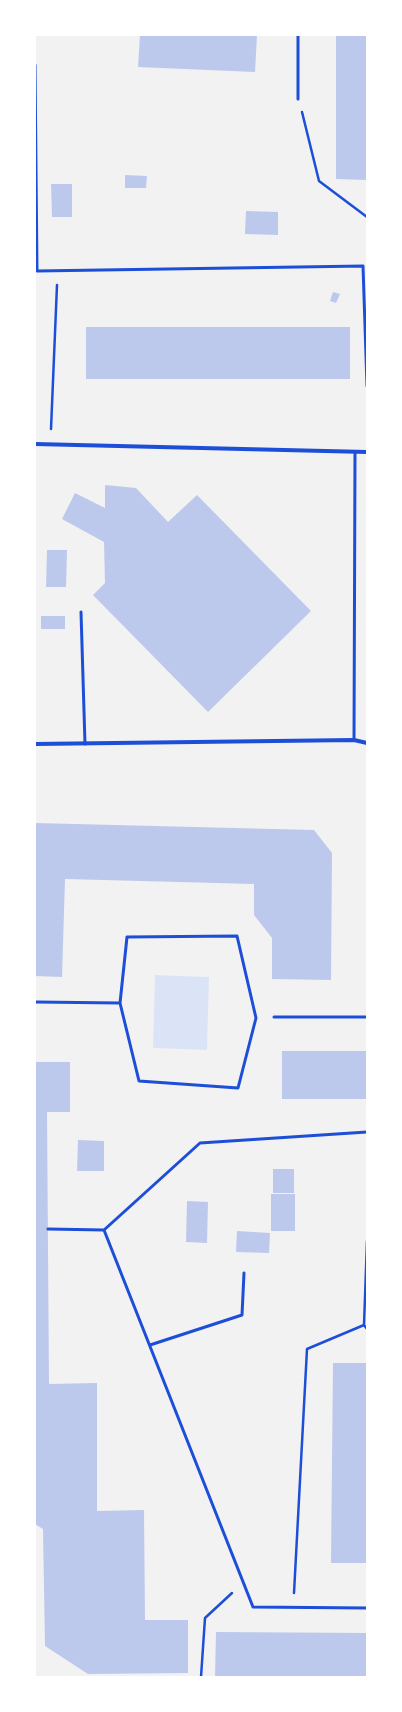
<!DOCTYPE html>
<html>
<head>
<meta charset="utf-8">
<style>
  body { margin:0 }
  #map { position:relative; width:402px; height:1712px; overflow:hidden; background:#f2f2f2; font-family:"Fira Sans Condensed",sans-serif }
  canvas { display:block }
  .frame { position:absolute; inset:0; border:36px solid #fff; pointer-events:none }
</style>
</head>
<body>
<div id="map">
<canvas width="402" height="1712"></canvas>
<div class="frame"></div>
</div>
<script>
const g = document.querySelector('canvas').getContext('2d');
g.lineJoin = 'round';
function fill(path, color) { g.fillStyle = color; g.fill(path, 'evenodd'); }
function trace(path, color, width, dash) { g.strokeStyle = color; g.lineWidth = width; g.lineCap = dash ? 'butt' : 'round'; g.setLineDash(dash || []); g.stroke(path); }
fill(new Path2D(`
  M 155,975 L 209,977 L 207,1050 L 153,1048 Z`), '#dbe4f7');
fill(new Path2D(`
  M 140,35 L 257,35 L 255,72 L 138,67 Z
  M 336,35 L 367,35 L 367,180 L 336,179 Z
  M 125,175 L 147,176 L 146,188 L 125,188 Z
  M 51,184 L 72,184 L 72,217 L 52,217 Z
  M 246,211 L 278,212 L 278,235 L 245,234 Z
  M 333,292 L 340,294 L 336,303 L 330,301 Z
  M 86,327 L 350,327 L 350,379 L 86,379 Z
  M 105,485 L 136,488 L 168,522 L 197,495 L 311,611 L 208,712 L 93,595 L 105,583 L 104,542 L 62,519 L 75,493 L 105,508 Z
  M 47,550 L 67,550 L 66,587 L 46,587 Z
  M 41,616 L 65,616 L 65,629 L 41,629 Z
  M 35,823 L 314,830 L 332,853 L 331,980 L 272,979 L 272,938 L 254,915 L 254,884 L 65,879 L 62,977 L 35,976 Z
  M 282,1051 L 367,1051 L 367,1099 L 282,1099 Z
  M 35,1062 L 70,1062 L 70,1112 L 47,1112 L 49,1384 L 97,1383 L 97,1511 L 144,1510 L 145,1620 L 188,1620 L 188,1673 L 88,1674 L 45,1646 L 43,1529 L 35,1524 Z
  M 78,1140 L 104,1141 L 104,1171 L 77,1171 Z
  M 273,1169 L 294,1169 L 294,1193 L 273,1193 Z
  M 271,1194 L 295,1194 L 295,1231 L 271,1231 Z
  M 187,1201 L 208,1202 L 207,1243 L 186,1242 Z
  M 237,1231 L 270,1233 L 269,1253 L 236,1252 Z
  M 333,1363 L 367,1363 L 367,1563 L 331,1563 Z
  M 216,1632 L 367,1633 L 367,1677 L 215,1677 Z`), '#bdc9ec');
trace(new Path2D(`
  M 302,112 L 319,181 L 367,217
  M 51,429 L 57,285
  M 367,1241 L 364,1325 L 367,1329
  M 294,1593 L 307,1349 L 364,1325
  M 201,1677 L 205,1618 L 232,1593`), '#1d4ed8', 2.5);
trace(new Path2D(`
  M 298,35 L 298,99
  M 35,65 L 37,271 L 363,266 L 367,386
  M 81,612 L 85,744
  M 354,740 L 355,452
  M 35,1002 L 120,1003 L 139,1081 L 238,1088 L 256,1018 L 237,936 L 127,937 L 120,1003
  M 274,1017 L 367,1017
  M 48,1229 L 104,1230 L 200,1143 L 367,1132
  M 104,1230 L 253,1607 L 367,1608
  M 150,1345 L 242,1315 L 244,1273`), '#1d4ed8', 3);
trace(new Path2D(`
  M 35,444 L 367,452
  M 35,744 L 354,740 L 367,743`), '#1d4ed8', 4);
</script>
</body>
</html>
